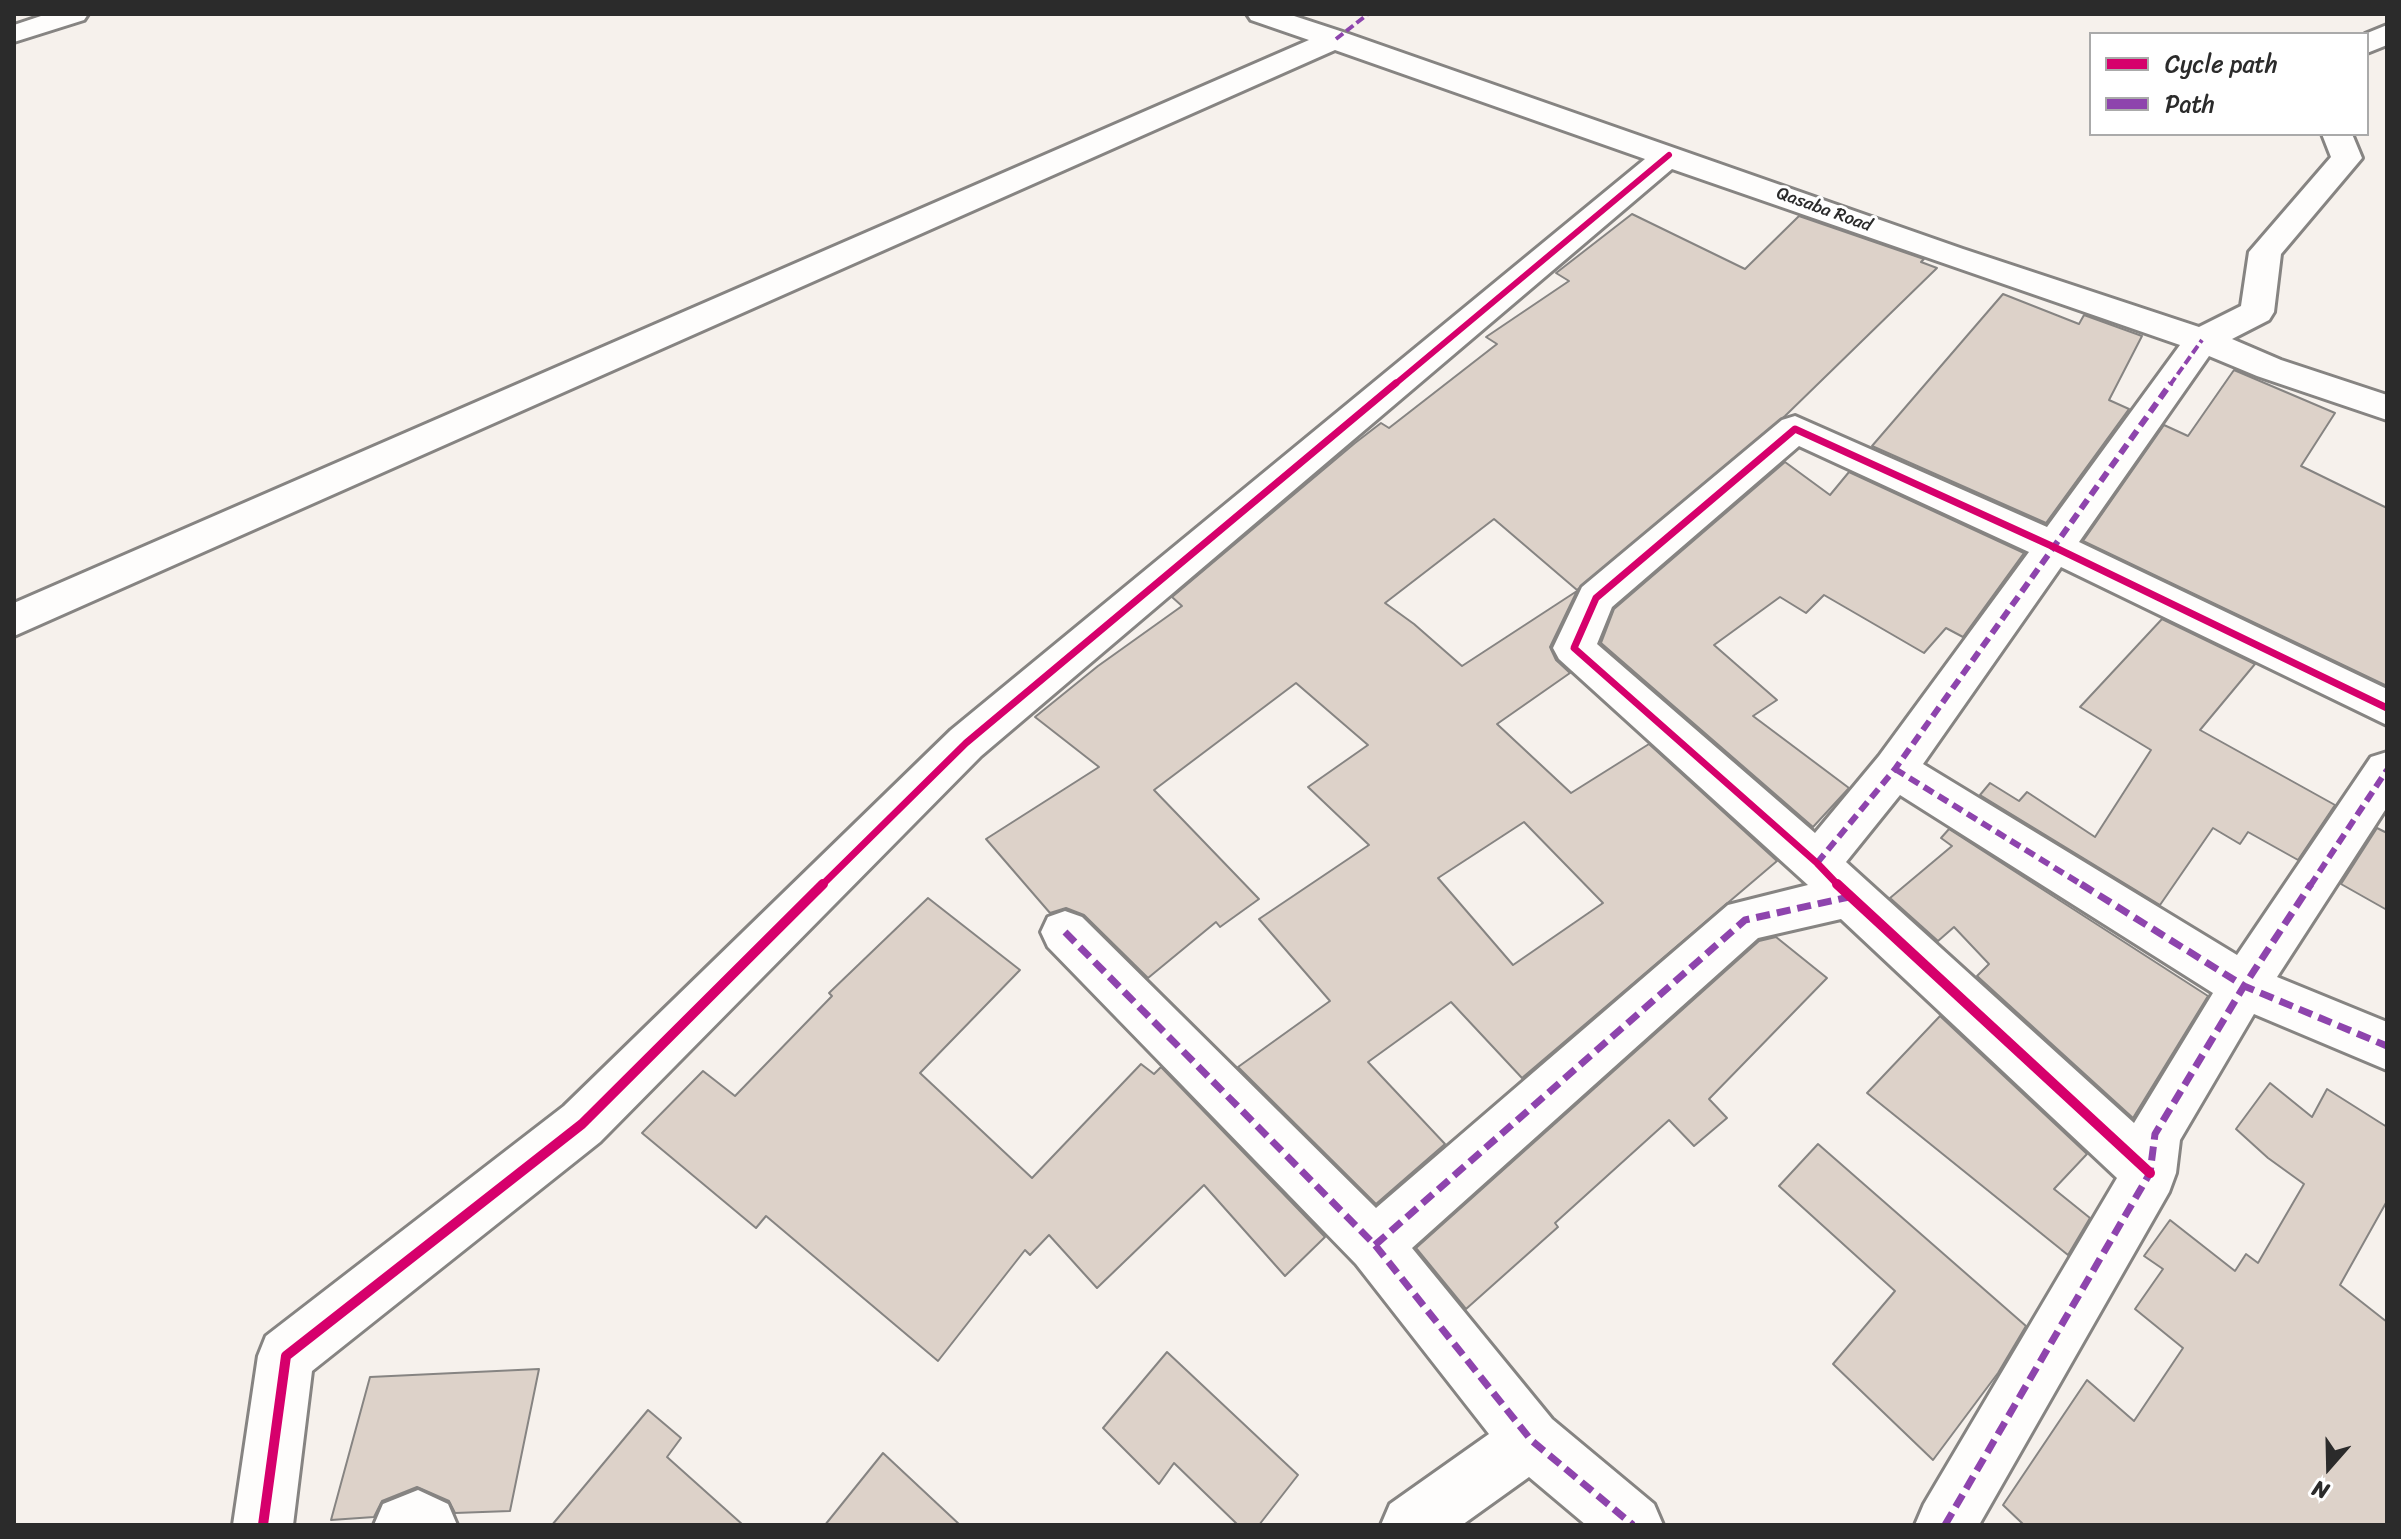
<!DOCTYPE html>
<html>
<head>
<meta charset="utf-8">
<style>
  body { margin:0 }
  #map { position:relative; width:2401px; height:1539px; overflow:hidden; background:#f6f1ec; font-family:Sriracha,sans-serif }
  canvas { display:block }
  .frame { position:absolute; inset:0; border:16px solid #2b2b2b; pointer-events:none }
  .legend { position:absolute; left:2089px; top:32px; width:280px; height:104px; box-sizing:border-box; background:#fff; border:2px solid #aaa; margin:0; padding:10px 14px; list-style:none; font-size:24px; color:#2b2b2b }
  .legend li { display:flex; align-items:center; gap:16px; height:40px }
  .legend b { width:40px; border:2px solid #aaa }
  .north { position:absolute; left:2289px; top:1427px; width:80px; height:80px; -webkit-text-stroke:6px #fff; paint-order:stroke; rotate:200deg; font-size:22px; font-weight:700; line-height:32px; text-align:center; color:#2b2b2b }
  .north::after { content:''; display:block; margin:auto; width:28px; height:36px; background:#2b2b2b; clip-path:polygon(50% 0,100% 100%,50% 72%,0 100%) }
</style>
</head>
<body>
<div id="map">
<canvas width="2401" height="1539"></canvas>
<div class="frame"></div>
<ul class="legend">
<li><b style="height:10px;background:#d6006c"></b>Cycle path</li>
<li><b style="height:10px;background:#8e44ad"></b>Path</li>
</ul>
<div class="north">N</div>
</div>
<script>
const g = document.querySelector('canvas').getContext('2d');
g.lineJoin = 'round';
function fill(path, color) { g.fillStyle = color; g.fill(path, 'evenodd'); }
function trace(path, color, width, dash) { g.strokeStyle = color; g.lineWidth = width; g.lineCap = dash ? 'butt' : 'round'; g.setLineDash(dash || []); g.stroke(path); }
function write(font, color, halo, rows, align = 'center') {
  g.font = font + ' Sriracha,sans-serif'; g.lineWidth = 6; g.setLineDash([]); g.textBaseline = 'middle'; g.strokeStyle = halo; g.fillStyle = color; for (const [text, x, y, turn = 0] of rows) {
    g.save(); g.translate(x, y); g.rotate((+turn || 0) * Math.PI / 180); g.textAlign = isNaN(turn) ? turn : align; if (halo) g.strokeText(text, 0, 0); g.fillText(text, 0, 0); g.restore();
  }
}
const building = new Path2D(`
  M 1632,214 L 1745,269 L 1799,216 L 1924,259 L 1921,262 L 1937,268 L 1785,416 L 1577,590 L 1494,519 L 1385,603 L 1414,624 L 1462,666 L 1577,591 L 1550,647 L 1556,660 L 1570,673 L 1497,724 L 1571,793 L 1649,744 L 1777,861 L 1522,1078 L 1451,1002 L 1368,1062 L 1445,1144 L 1376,1204 L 1238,1067 L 1330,1001 L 1259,919 L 1369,845 L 1308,787 L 1368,745 L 1296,683 L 1154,790 L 1259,899 L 1220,927 L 1216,922 L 1148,978 L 1084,915 L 1066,908 L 1050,913 L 986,839 L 1099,767 L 1035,717 L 1098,666 L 1182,606 L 1172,597 L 1355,443 L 1381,423 L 1389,428 L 1497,344 L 1486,337 L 1569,281 L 1556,273 ZM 1524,822 L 1603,903 L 1513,965 L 1438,878 Z
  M 2003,294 L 2079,324 L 2084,315 L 2142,336 L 2109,400 L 2129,409 L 2046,523 L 1872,446 Z
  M 2234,370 L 2335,413 L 2301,466 L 2387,508 L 2387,686 L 2083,541 L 2164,425 L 2188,436 Z
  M 1785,462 L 1830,495 L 1849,472 L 2024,553 L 1963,637 L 1946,628 L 1924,653 L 1824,595 L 1806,613 L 1780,597 L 1714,645 L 1777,700 L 1753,716 L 1849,788 L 1813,827 L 1601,643 L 1614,609 Z
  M 2162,619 L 2255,664 L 2200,730 L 2335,805 L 2298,860 L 2248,832 L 2240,844 L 2213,828 L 2160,905 L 1980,795 L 1990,783 L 2019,801 L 2027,792 L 2095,837 L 2151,750 L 2080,707 Z
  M 2377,828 L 2387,833 L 2387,910 L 2341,884 Z
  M 1949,829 L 2208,996 L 2133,1118 L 1977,976 L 1989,964 L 1954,927 L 1938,941 L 1890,898 L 1952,846 L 1941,838 Z
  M 928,898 L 1020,970 L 920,1073 L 1032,1178 L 1141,1064 L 1154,1074 L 1161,1067 L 1325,1237 L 1285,1276 L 1204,1185 L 1097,1288 L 1049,1235 L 1030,1255 L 1025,1250 L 938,1361 L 766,1216 L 756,1228 L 642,1133 L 703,1071 L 735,1096 L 832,996 L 829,993 Z
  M 1776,937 L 1827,978 L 1709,1099 L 1727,1118 L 1694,1146 L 1669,1120 L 1555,1223 L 1558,1227 L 1466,1309 L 1416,1248 L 1759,941 Z
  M 1940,1016 L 2087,1154 L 2054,1189 L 2090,1218 L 2068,1255 L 1867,1093 Z
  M 2270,1083 L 2312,1117 L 2327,1089 L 2387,1127 L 2387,1201 L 2340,1285 L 2387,1322 L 2387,1525 L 2024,1525 L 2003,1505 L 2087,1380 L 2134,1421 L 2183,1348 L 2135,1309 L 2163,1269 L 2144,1256 L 2170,1220 L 2235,1271 L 2246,1254 L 2258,1263 L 2304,1184 L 2268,1158 L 2236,1129 Z
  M 1818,1144 L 2026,1326 L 1998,1373 L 1933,1460 L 1833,1364 L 1895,1291 L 1779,1186 Z
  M 1167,1352 L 1298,1475 L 1259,1525 L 1238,1525 L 1174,1463 L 1159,1484 L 1103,1428 Z
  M 539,1369 L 510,1511 L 455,1513 L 449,1501 L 417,1487 L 382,1501 L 374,1517 L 331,1520 L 370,1377 Z
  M 648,1410 L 681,1438 L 667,1457 L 743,1525 L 552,1525 Z
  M 883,1453 L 960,1525 L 825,1525 Z`);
fill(building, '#ddd2c9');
trace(building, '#868482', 2);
const street = new Path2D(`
  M 47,14 L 88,14 L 84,20 L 14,42 L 14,25 Z
  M 1247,14 L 1288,14 L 1346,33 L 1963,249 L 2199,327 L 2241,306 L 2249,252 L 2331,157 L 2322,134 L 2352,134 L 2362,158 L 2281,254 L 2274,312 L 2269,320 L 2232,339 L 2281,360 L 2387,395 L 2387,420 L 2257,376 L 2209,356 L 2079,542 L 2387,689 L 2387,725 L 2061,567 L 1923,764 L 2237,955 L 2371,757 L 2387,752 L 2387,807 L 2277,977 L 2387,1022 L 2387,1070 L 2254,1014 L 2180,1140 L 2176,1173 L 2169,1192 L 1979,1525 L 1915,1525 L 1924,1504 L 2117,1178 L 1841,919 L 1758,938 L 1412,1248 L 1552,1419 L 1654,1504 L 1663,1525 L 1586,1525 L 1529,1477 L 1462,1525 L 1381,1525 L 1390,1504 L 1489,1434 L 1356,1264 L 1048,947 L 1041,932 L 1048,917 L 1065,911 L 1082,917 L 1376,1208 L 1728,905 L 1808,885 L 1559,659 L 1553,648 L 1582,587 L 1782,420 L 1795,416 L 2047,527 L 2180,345 L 1672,169 L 981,756 L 600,1142 L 312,1371 L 293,1525 L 233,1525 L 258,1356 L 266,1336 L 564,1106 L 951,730 L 1645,159 L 1335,50 L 14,636 L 14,603 L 1309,40 L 1251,20 ZM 1799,446 L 2029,552 L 1879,756 L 1815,833 L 1597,644 L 1612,607 ZM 1900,795 L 2213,993 L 2134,1123 L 1846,862 Z
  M 2387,25 L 2387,45 L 2367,53 L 2365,34 Z
  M 418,1490 L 448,1504 L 457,1525 L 374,1525 L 383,1504 Z`);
trace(street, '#868482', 6);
fill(street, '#fefdfc');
trace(new Path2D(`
  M 1336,39 L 1368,14
  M 2170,385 L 2202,340`), '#8e44ad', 4, [9, 4]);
trace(new Path2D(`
  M 1895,769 L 2084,886
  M 1817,863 L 1895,769 L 2171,383
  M 2310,886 L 2387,770`), '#8e44ad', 6, [11, 6]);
trace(new Path2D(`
  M 2081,884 L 2244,986 L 2387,1046
  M 1065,932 L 1375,1245 L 1531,1440 L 1633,1525
  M 1375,1245 L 1745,920 L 1849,897
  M 1945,1525 L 2150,1173 L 2155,1134 L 2244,986 L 2311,884`), '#8e44ad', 7, [14, 7]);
trace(new Path2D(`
  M 1394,385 L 1669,155`), '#d6006c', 6);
trace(new Path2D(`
  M 821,886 L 966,743 L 1396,383
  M 1839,886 L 1817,863 L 1574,648 L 1596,598 L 1795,429 L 2056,548 L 2387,708`), '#d6006c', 7);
trace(new Path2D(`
  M 1837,884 L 2150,1173
  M 263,1525 L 286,1356 L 582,1124 L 823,884`), '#d6006c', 10);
write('18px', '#2b2b2b', '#fff', [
  ["Qasaba Road",1824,210,20]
]);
</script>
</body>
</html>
